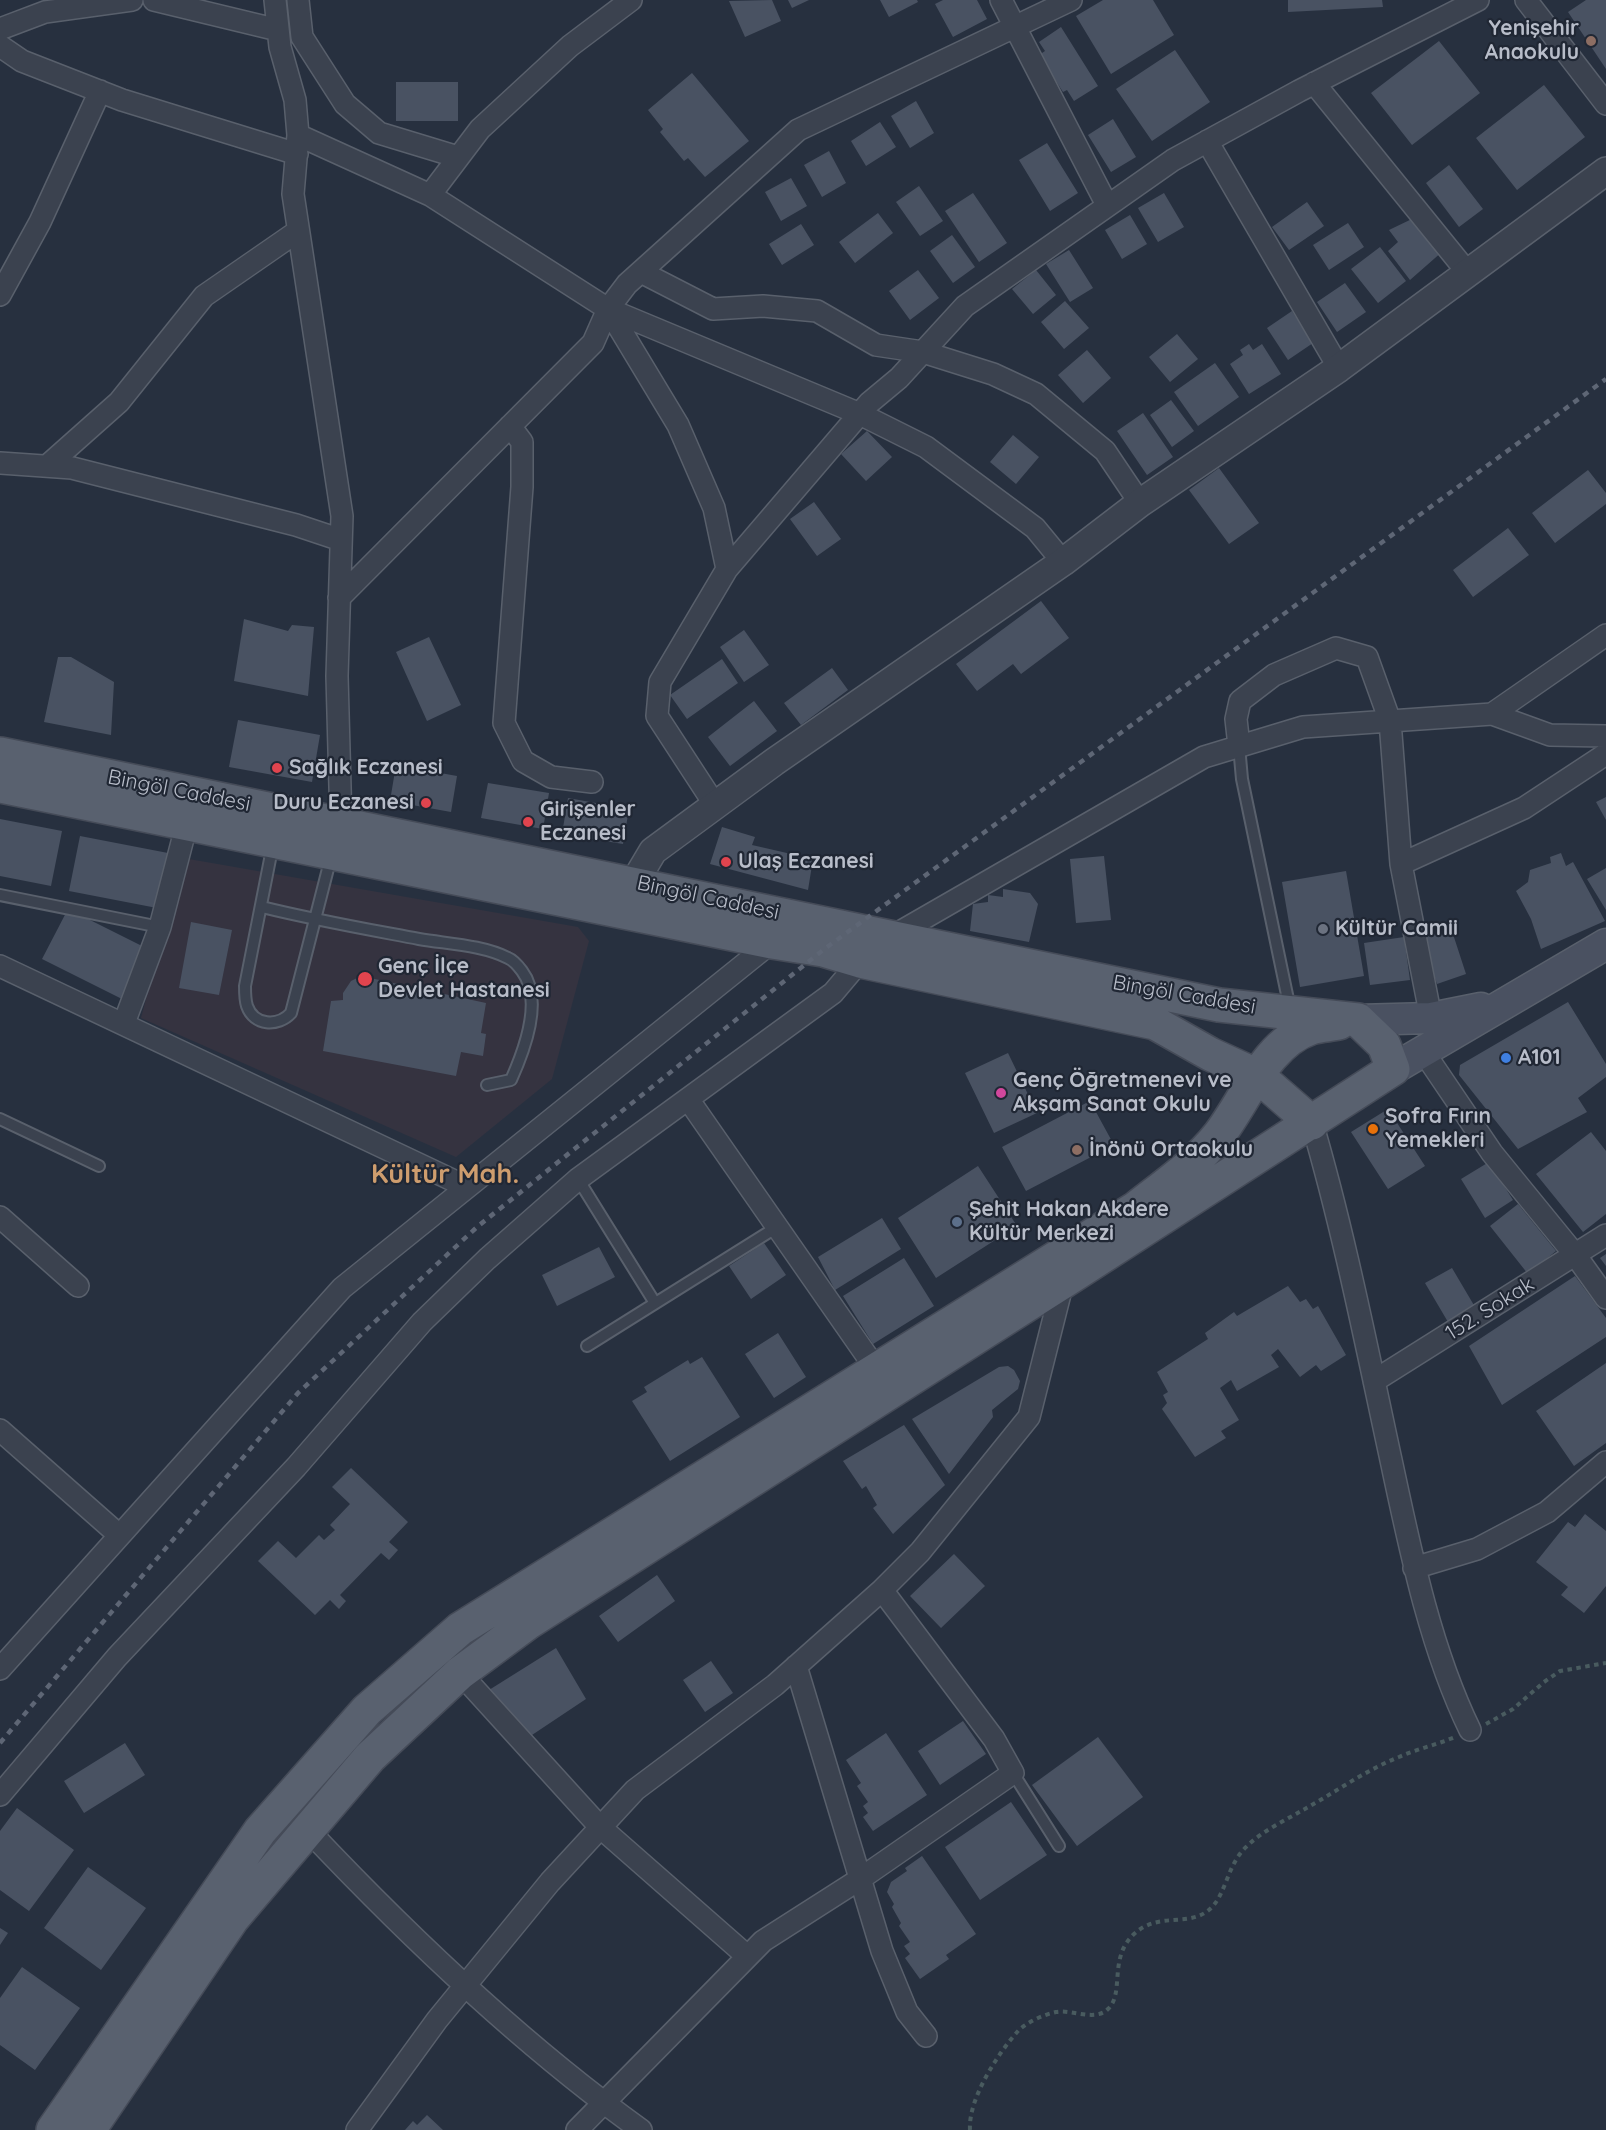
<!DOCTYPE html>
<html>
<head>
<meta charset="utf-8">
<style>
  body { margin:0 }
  canvas { display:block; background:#27303f }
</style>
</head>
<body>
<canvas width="1606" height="2130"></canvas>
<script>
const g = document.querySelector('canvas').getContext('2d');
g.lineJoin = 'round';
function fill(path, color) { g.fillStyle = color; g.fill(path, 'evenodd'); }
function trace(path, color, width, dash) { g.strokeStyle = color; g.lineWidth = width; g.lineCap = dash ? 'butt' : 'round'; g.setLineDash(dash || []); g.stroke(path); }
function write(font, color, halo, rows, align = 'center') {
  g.font = font + ' Quicksand,sans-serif'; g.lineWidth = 4.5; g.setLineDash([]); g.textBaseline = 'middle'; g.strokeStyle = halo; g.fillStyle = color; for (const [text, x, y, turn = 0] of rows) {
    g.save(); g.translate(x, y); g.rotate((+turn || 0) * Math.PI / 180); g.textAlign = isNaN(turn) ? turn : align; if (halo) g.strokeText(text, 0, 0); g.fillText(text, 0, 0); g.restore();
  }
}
fill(new Path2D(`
  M 183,858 L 578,927 L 589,941 L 552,1079 L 456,1157 L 141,1018 Z`), '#353340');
fill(new Path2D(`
  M 772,0 L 781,21 L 745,37 L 729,1 Z
  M 788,0 L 809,0 L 792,8 Z
  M 880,0 L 917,0 L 918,2 L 889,17 Z
  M 943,0 L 977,0 L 987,19 L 953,37 L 935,4 Z
  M 1103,0 L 1153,0 L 1174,35 L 1111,74 L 1076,16 Z
  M 1288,0 L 1382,0 L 1383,7 L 1288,12 Z
  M 1586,0 L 1606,0 L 1606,69 L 1568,12 Z
  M 1061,27 L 1098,86 L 1074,101 L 1067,90 L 1063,92 L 1039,55 L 1045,51 L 1039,42 Z
  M 1439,41 L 1480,93 L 1412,145 L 1371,93 Z
  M 1175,50 L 1210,102 L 1152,141 L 1116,89 Z
  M 692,73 L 749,141 L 705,177 L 688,158 L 684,161 L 660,132 L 663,129 L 648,110 Z
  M 396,82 L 458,82 L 458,121 L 396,121 Z
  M 1544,85 L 1585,137 L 1517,190 L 1476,138 Z
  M 916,101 L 934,133 L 910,148 L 891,116 Z
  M 1113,119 L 1136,157 L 1111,172 L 1088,135 Z
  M 880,122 L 896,147 L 866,166 L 851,141 Z
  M 1047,143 L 1078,193 L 1050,211 L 1019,160 Z
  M 829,151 L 846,183 L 822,197 L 804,165 Z
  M 1449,165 L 1483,209 L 1459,227 L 1426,183 Z
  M 791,178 L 807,206 L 781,221 L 765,192 Z
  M 919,186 L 943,221 L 920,236 L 896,202 Z
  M 973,193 L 1007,243 L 979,262 L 945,211 Z
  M 1164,193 L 1184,227 L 1158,242 L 1138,208 Z
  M 1307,202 L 1324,226 L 1289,250 L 1272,227 Z
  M 878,213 L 893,233 L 855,263 L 839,242 Z
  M 1130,215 L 1147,244 L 1122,259 L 1105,230 Z
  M 1416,217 L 1443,251 L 1410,280 L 1388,251 L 1398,242 L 1389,230 Z
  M 1348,223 L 1364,247 L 1329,270 L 1313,245 Z
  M 801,224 L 814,245 L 782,265 L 769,244 Z
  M 952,235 L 975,267 L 953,283 L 930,251 Z
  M 1380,247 L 1406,281 L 1378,303 L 1351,269 Z
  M 1069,250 L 1093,288 L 1070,302 L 1046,264 Z
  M 918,270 L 939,298 L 910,320 L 889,291 Z
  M 1036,270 L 1056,295 L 1033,314 L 1012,289 Z
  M 1345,283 L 1366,312 L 1337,332 L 1317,302 Z
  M 1065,301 L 1089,328 L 1064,349 L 1041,322 Z
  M 1292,311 L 1313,343 L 1288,360 L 1267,328 Z
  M 1177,334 L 1198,359 L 1170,382 L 1149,357 Z
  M 1249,344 L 1253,350 L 1262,344 L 1281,374 L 1249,394 L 1230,364 L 1243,355 L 1240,350 Z
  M 1087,350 L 1111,378 L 1083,403 L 1058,375 Z
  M 1215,363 L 1239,397 L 1198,426 L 1174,392 Z
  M 1171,400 L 1194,431 L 1172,447 L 1150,415 Z
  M 1143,413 L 1173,457 L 1147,475 L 1117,431 Z
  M 867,431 L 892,457 L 866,481 L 841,454 Z
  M 1013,435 L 1039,457 L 1016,484 L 990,462 Z
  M 1219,468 L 1259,523 L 1229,544 L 1189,490 Z
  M 1588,470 L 1606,493 L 1606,504 L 1555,543 L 1532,513 Z
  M 814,502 L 841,539 L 817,556 L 790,519 Z
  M 1508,528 L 1529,555 L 1473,597 L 1453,570 Z
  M 1041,601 L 1069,638 L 1021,674 L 1013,664 L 977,691 L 956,664 Z
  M 244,619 L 288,631 L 292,625 L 314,627 L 308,696 L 234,681 Z
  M 744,630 L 769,665 L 744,682 L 720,647 Z
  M 429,637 L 461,705 L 427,721 L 396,652 Z
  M 58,657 L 71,657 L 114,682 L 111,735 L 44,722 Z
  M 722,659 L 738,683 L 687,719 L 670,695 Z
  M 832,668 L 848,690 L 801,725 L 784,703 Z
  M 754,701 L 777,731 L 730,766 L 708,737 Z
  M 238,720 L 320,735 L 312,782 L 229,767 Z
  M 396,765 L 457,776 L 451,812 L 390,801 Z
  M 488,783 L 549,793 L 543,829 L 481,818 Z
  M 1606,797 L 1606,820 L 1596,802 Z
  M 568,798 L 629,809 L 623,844 L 562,834 Z
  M 0,819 L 62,831 L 51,886 L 0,876 Z
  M 722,827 L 755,837 L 752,845 L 813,859 L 808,890 L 710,864 Z
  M 80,836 L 168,853 L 157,908 L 69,891 Z
  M 1561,853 L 1566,866 L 1573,862 L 1605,921 L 1541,949 L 1531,919 L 1516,891 L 1528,882 L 1530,870 L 1551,863 L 1550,857 Z
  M 1104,856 L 1111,920 L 1076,923 L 1070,859 Z
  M 1606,868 L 1606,910 L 1587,879 Z
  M 1346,871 L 1364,976 L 1300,987 L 1282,882 Z
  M 1003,889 L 1030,893 L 1038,904 L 1029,942 L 970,931 L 973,904 L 988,902 L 988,895 L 1003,897 Z
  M 68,909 L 148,949 L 122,999 L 42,959 Z
  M 191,922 L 232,930 L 219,995 L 179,988 Z
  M 1451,928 L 1466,974 L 1437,984 L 1421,938 Z
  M 1404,937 L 1410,980 L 1370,985 L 1364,943 Z
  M 361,976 L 486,1003 L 481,1033 L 486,1034 L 483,1056 L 461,1052 L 456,1076 L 323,1051 L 331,1001 L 343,1000 L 343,993 L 351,981 Z
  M 1568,1002 L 1606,1064 L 1606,1077 L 1578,1098 L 1587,1112 L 1518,1149 L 1459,1075 L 1460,1065 Z
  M 1008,1053 L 1037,1113 L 994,1133 L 965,1073 Z
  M 1090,1101 L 1114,1145 L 1026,1191 L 1002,1147 Z
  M 1388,1109 L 1425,1166 L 1388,1189 L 1351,1132 Z
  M 1591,1132 L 1606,1151 L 1606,1214 L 1583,1232 L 1536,1174 Z
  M 1489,1162 L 1513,1200 L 1485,1218 L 1461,1179 Z
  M 978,1166 L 1017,1226 L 936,1278 L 898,1218 Z
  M 1518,1204 L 1556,1251 L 1528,1274 L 1490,1226 Z
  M 882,1218 L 901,1249 L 835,1290 L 818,1257 Z
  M 764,1243 L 786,1275 L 751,1299 L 729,1266 Z
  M 599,1247 L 615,1277 L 557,1306 L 542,1275 Z
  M 1606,1254 L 1606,1266 L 1600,1258 Z
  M 904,1258 L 934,1306 L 873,1344 L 843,1296 Z
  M 1452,1268 L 1475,1307 L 1448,1322 L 1425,1283 Z
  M 1575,1276 L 1606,1318 L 1606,1337 L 1502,1405 L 1469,1346 Z
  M 1288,1286 L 1300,1302 L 1306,1299 L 1313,1309 L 1318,1306 L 1346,1355 L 1321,1371 L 1316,1365 L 1300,1377 L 1278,1349 L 1271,1355 L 1279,1367 L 1237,1391 L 1231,1380 L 1220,1388 L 1239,1420 L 1221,1431 L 1226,1438 L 1195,1457 L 1162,1409 L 1167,1403 L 1163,1395 L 1168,1392 L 1157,1372 L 1208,1339 L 1205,1333 L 1234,1312 L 1237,1316 Z
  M 778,1333 L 806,1377 L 774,1398 L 745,1354 Z
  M 702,1357 L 740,1417 L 670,1461 L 632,1401 L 647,1392 L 644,1387 L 688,1360 L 690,1364 Z
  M 1606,1363 L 1606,1443 L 1574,1466 L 1536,1411 Z
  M 1008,1366 L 1014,1370 L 1020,1381 L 1018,1389 L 992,1410 L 993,1417 L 949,1474 L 912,1419 L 999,1367 Z
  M 904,1425 L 945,1485 L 893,1534 L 873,1508 L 877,1505 L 866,1486 L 862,1489 L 843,1461 Z
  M 351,1468 L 408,1522 L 389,1542 L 398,1550 L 389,1560 L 381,1553 L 340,1595 L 346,1601 L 339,1609 L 330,1600 L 315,1615 L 258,1561 L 278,1541 L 296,1558 L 319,1535 L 324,1540 L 335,1530 L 330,1525 L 350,1504 L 332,1487 Z
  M 1585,1514 L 1606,1531 L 1606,1586 L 1584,1613 L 1561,1595 L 1568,1587 L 1536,1562 L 1568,1522 L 1575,1527 Z
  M 954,1554 L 985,1586 L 941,1628 L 910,1596 Z
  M 657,1575 L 675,1601 L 618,1642 L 599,1616 Z
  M 556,1648 L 586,1699 L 532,1735 L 501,1708 L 489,1690 Z
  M 711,1661 L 733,1693 L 705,1712 L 683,1680 Z
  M 963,1721 L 986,1754 L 940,1785 L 918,1751 Z
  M 886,1733 L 927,1795 L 873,1831 L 863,1817 L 868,1813 L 863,1806 L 868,1802 L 857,1786 L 861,1783 L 846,1760 Z
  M 1098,1737 L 1143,1797 L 1077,1846 L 1032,1785 Z
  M 125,1743 L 145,1775 L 84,1813 L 64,1781 Z
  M 1011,1802 L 1047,1855 L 980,1900 L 945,1847 Z
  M 17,1808 L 74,1850 L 29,1911 L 0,1890 L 0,1831 Z
  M 922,1856 L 976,1934 L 946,1955 L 949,1959 L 920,1979 L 905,1958 L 910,1954 L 904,1946 L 910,1942 L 899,1926 L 901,1923 L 892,1907 L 894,1904 L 887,1892 L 891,1882 L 907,1871 L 905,1868 Z
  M 88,1867 L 146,1908 L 101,1970 L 44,1928 Z
  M 0,1928 L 8,1933 L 0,1945 Z
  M 22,1967 L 80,2008 L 35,2070 L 0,2045 L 0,1998 Z
  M 427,2115 L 443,2130 L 405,2130 L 413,2121 L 417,2125 Z`), '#495262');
const service = new Path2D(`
  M 1239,746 L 1242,779 L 1290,1009
  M 273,844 L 245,986 C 245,993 245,1000 247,1006 C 254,1026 278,1027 291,1013 L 331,857
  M 0,895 L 160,927
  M 262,907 C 314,920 366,929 419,939 C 448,944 482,945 508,958 C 513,960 519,967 522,971 C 544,1000 524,1051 511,1080 L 487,1085
  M 0,1119 L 99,1166
  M 578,1179 L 655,1303
  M 587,1346 L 777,1227
  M 1013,1773 L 1059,1846`);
const minor = new Path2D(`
  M 154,0 L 278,30
  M 275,0 L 280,47 L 295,100 L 298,135 L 293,194 L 342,516 L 337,676 L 341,824
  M 298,0 L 302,37 L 345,104 L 379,133 L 458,157
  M 1001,0 L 1107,205
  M 1526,0 L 1606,104
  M 0,29 L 45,12 L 132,0
  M 0,46 L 22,61 L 122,100 L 297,154
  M 1314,83 L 1468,273
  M 298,135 L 430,195 L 608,309 L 860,414 L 926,447 L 1035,528 L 1063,562
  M 1207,141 L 1339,368
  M 430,195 L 480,129 L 570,46 L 631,0
  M 641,272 L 713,309 L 763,306 L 817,311 L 876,345 L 923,352 L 993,374 L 1036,394 L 1105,451 L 1140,503
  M 0,295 L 40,222 L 100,91
  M 608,309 L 678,425 L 714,508 L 727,569
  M 510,426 L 522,442 L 522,487 L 504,723 L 523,761 L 551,777 L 592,782
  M 0,463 L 72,468 L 296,525 L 341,540
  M 47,466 L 119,402 L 204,296 L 298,231
  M 339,598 L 593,343 L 608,309 L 627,284 L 798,130 L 1071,0
  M 1492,714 L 1606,635
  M 1239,746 L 1236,719 L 1240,701 L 1274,675 L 1336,648 L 1367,657 L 1390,721 L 1401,864 L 1431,1018
  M 715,805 L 657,716 L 660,682 L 727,569 L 869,403 L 899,378 L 965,306 L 1173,160 L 1299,91 L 1478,0
  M 1401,864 L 1524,808 L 1606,754
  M 0,966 L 467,1187
  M 124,1023 L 160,927 L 187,823
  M 1423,1051 L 1492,1153 L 1576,1256 L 1606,1298
  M 688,1099 L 876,1369
  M 1312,1123 C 1344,1232 1367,1349 1391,1460 C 1410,1549 1430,1648 1470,1730
  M 0,1217 L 78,1286
  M 1374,1381 L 1606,1235
  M 0,1430 L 119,1535
  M 1414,1568 L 1477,1549 L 1547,1512 L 1606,1462
  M 796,1666 L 882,1951 L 907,2012 L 926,2036
  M 0,1669 L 342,1288 L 772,942
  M 460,1673 L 600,1827 L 747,1956
  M 0,1795 L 117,1657 L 296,1467 L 422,1322 L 487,1259 L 578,1179 L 833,993 L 860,961 L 893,936 L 1204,757 L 1303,727 L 1492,714 L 1550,735 L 1606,736
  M 308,1830 C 410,1938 520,2043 641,2130
  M 357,2130 L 437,2020 L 550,1882 L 635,1790 L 775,1685 L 882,1590 L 920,1552 L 1029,1417 L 1063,1282
  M 577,2130 L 763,1941 L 860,1879 L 1013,1773 L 994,1739 L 882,1590`);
const tertiary = new Path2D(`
  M 641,901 L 634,883 L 653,851 L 774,762 L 1063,562 L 1140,503 L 1339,368 L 1606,171`);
const secondary = new Path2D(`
  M 1358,1020 L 1431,1018 L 1481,1008
  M 1393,1069 L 1606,944`);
const primary = new Path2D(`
  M 0,754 L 1219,1005 L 1358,1020 L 1384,1045 L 1393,1069 L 1063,1282 L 529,1622 L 460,1673 L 370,1757 L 233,1918 L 89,2130
  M 0,786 L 772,942 L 823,950 L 860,961 L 1155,1023 L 1210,1054 L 1258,1076 L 1312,1123
  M 53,2130 L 260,1831 L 367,1710 L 460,1629 L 1136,1208 C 1165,1185 1196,1164 1219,1135 C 1246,1100 1266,1043 1311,1028 C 1320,1025 1330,1025 1339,1023`);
trace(service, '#59606c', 14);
trace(minor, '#59606c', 24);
trace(tertiary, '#59606c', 30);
trace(secondary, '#59606c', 33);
trace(primary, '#454b58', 36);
trace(new Path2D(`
  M 1486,1724 L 1513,1709 L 1544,1682 L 1560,1671 L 1606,1663
  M 970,2130 C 968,2099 998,2053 1019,2030 C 1029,2021 1043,2015 1056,2012 C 1072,2009 1095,2022 1108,2009 C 1125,1993 1108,1958 1134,1934 C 1159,1911 1189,1928 1210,1909 C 1226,1895 1227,1865 1246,1847 C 1262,1831 1284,1821 1303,1810 C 1334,1793 1366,1770 1399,1757 C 1417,1749 1436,1745 1455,1737`), '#495b5f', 4, [4.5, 4.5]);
trace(service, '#3b424f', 10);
trace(minor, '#3b424f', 21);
trace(tertiary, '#3b424f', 27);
trace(secondary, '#4a5161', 30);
trace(primary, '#59616f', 33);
trace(new Path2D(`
  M 0,1743 L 298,1393 L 477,1227 L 823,950 L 1606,379`), '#5e6675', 4.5, [6, 6]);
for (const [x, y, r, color] of [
  [1591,41,6,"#8d6e63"],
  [277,768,6,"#e0444e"],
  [426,803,6,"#e0444e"],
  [528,822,6,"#e0444e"],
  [726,862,6,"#e0444e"],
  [1323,929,6,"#6b7280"],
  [365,979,8,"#e0444e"],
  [1506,1058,6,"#3f7fe0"],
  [1001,1093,6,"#d1479c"],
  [1373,1129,6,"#e8710a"],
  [1077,1150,6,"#8d6e63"],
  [957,1222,6,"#5c6f8a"]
]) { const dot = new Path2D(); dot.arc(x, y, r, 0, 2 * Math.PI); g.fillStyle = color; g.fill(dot); trace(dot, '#202734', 2); }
write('bold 21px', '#b8bdc9', '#202734', [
  ["Yenişehir",1579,29,"right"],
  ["Anaokulu",1579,53,"right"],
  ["Sağlık Eczanesi",289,768],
  ["Duru Eczanesi",414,803,"right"],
  ["Girişenler",540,810],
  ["Eczanesi",540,834],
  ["Ulaş Eczanesi",738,862],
  ["Kültür Camii",1335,929],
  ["Genç İlçe",378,967],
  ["Devlet Hastanesi",378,991],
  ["A101",1518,1058],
  ["Genç Öğretmenevi ve",1013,1081],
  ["Akşam Sanat Okulu",1013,1105],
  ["Sofra Fırın",1385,1117],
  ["Yemekleri",1385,1141],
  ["İnönü Ortaokulu",1089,1150],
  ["Şehit Hakan Akdere",969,1210],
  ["Kültür Merkezi",969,1234]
], 'left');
write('21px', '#b8bdc9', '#202734', [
  ["Bingöl Caddesi",179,791,11],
  ["Bingöl Caddesi",708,898,12],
  ["Bingöl Caddesi",1184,995,10],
  ["152. Sokak",1490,1309,-32]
]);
write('bold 27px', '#ce9d6e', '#202734', [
  ["Kültür Mah.",445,1175]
]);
</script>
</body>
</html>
